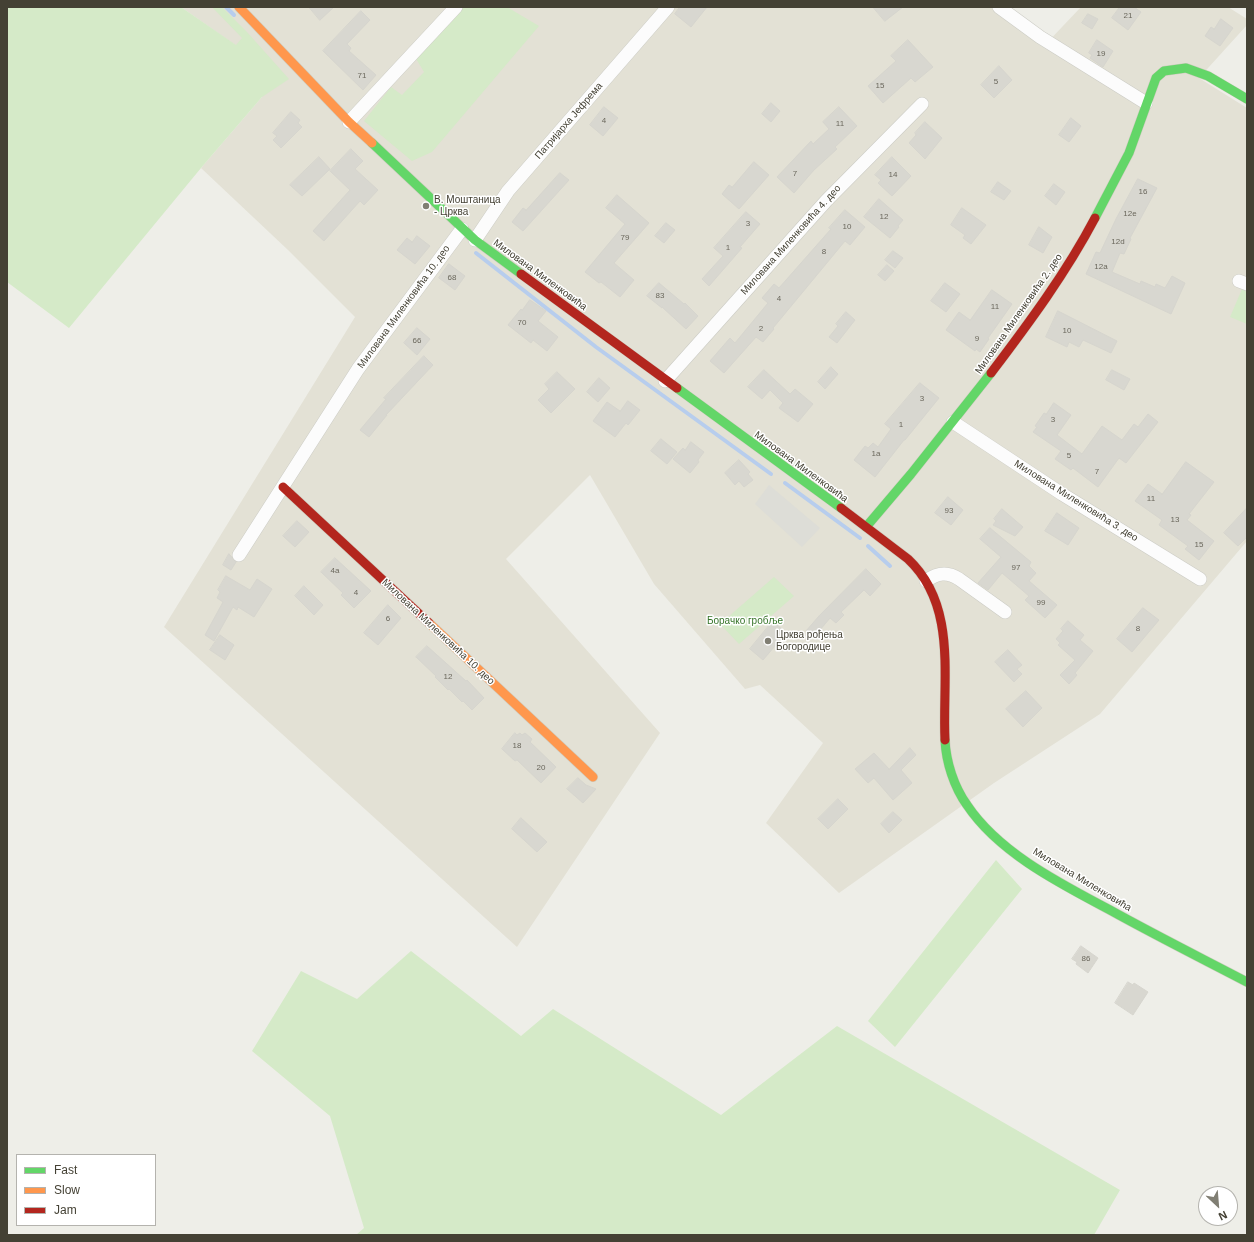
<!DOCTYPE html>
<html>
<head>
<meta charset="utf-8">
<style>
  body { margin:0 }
  #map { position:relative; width:1254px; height:1242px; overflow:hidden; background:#eeeee8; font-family:Arial,sans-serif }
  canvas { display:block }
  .frame { position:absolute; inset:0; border:8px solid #444134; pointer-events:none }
  .legend { position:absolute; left:16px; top:1154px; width:140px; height:72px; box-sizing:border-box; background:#fff; border:1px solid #b4b3ae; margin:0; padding:5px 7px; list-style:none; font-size:12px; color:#444134 }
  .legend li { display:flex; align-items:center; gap:8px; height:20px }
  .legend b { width:20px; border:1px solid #b4b3ae }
  .north { position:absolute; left:1198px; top:1186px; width:40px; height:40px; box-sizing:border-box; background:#fff; border:1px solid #b4b3ae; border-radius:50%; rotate:154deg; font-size:11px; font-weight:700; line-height:16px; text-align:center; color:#444134 }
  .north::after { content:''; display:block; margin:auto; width:14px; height:18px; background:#807e73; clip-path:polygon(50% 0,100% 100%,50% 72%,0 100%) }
</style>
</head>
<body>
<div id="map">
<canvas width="1254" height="1242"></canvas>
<div class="frame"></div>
<ul class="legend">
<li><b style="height:5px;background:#63d668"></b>Fast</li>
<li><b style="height:5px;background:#ff974d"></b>Slow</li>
<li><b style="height:5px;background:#b3261e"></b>Jam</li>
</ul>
<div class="north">N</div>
</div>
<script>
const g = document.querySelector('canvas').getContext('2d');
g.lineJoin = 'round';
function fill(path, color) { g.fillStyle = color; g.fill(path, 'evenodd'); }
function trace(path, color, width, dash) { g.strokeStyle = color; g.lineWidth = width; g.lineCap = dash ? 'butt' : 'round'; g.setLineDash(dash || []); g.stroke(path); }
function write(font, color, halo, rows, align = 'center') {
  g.font = font + ' Arial,sans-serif'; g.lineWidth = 3; g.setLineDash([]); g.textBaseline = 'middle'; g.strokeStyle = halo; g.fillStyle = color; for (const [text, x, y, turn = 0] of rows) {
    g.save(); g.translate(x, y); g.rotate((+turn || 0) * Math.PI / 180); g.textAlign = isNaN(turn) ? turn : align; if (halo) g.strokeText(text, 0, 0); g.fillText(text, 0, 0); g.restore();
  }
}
fill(new Path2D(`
  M 181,7 L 991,7 L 1043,47 L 1081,7 L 1228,7 L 1247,19 L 1247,25 L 1199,78 L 1247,108 L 1247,541 L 1100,714 L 994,783 L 839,893 L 766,823 L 823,743 L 760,685 L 745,689 L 654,584 L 590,475 L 506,559 L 660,733 L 517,947 L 164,627 L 355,317 L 288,250 L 201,168 L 262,97 L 235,45 Z`), '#e3e1d5');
fill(new Path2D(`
  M 7,7 L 181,7 L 236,45 L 242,38 L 212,7 L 222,7 L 247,32 L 289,79 L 262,97 L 201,168 L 69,328 L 7,282 Z
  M 464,7 L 507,7 L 539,26 L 432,152 L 412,161 L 364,121 L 391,87 L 402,95 L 424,72 L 415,57 Z
  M 1242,289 L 1247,292 L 1247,324 L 1230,317 Z
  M 774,577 L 794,596 L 739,644 L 720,624 Z
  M 996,860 L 1022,889 L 895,1047 L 868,1021 Z
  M 411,951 L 521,1036 L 553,1009 L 721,1115 L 837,1026 L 1120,1190 L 1094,1235 L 356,1235 L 364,1228 L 330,1116 L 252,1051 L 301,971 L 357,999 Z`), '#d5eac8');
fill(new Path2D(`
  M 769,485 L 820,528 L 802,547 L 755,504 Z`), '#ddddd7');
trace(new Path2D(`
  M 226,7 L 234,15
  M 476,253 L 596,347 L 771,474
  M 785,483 L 860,538
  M 868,546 L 890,566`), '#b7cded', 4);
const building = new Path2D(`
  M 309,7 L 334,7 L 320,20 Z
  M 680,7 L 707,7 L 691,27 L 675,14 Z
  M 873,7 L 903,7 L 885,21 Z
  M 1120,7 L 1134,7 L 1141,12 L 1128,30 L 1112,18 Z
  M 361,11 L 370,20 L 347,44 L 351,48 L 349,51 L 376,75 L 363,90 L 323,51 Z
  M 1088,14 L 1098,19 L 1092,29 L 1082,23 Z
  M 1221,19 L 1233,28 L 1220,46 L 1205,36 L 1211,27 L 1214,29 Z
  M 908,40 L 933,67 L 915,82 L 911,78 L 883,103 L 868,86 L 896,61 L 891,56 Z
  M 1097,40 L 1113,51 L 1103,67 L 1090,58 L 1092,55 L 1089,53 Z
  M 999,66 L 1012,80 L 994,98 L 981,85 Z
  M 771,103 L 780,111 L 771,122 L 762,114 Z
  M 604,107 L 618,118 L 603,136 L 590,125 Z
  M 839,107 L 857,126 L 835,147 L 837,149 L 814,170 L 794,193 L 777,177 L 811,141 L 813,144 L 829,129 L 823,122 Z
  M 291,112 L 300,120 L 298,123 L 302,127 L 281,148 L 273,140 L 277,136 L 273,133 Z
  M 1071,118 L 1081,126 L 1069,142 L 1059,135 Z
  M 925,122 L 942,138 L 925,159 L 909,143 L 916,135 L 915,133 Z
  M 351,149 L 363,161 L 355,169 L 378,190 L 364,205 L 360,201 L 324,241 L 313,231 L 350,190 L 330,171 Z
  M 319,157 L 330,169 L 302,196 L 290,185 Z
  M 892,157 L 911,176 L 892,196 L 878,183 L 881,180 L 875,175 Z
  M 754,162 L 769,175 L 739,209 L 722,194 L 729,185 L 732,187 Z
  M 560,173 L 569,180 L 523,231 L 512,222 L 523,208 L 526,210 Z
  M 1138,179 L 1157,188 L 1130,238 L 1131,239 L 1124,254 L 1120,253 L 1112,272 L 1140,284 L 1141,281 L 1155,287 L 1156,284 L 1165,288 L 1172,276 L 1185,283 L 1171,314 L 1086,274 L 1096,252 L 1100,253 L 1116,219 Z
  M 998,182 L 1011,191 L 1004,200 L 991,192 Z
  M 1054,184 L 1065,192 L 1056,205 L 1045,196 Z
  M 617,195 L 649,223 L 614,263 L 634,280 L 620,297 L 601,282 L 599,283 L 585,272 L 625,224 L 606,208 Z
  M 879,199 L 903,220 L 898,226 L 899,227 L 890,238 L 864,217 Z
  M 962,208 L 986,225 L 971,244 L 963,238 L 965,235 L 951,225 Z
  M 845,210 L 865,227 L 850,245 L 845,241 L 773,328 L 774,329 L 763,342 L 756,337 L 724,373 L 710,361 L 730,338 L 735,343 L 768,303 L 762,298 L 774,284 L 779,288 L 831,229 L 829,228 Z
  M 746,212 L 760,224 L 740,247 L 742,248 L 709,286 L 702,279 L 723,256 L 714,248 Z
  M 666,223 L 675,230 L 664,243 L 655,236 Z
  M 1039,227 L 1052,237 L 1043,253 L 1029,245 Z
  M 417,236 L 430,246 L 415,264 L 397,250 L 407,238 L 412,242 Z
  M 893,251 L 903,258 L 895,268 L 885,260 Z
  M 449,264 L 465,276 L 455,290 L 439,278 Z
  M 887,265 L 894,271 L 885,281 L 878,275 Z
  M 659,283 L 684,304 L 685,303 L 698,316 L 686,329 L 662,307 L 662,308 L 647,296 Z
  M 945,283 L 960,294 L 946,312 L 931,301 Z
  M 992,290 L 1012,304 L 988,338 L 989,339 L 980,352 L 976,349 L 975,351 L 946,330 L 959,312 L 970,320 Z
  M 530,300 L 546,311 L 538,321 L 558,337 L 547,351 L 533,340 L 531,343 L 508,325 L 521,309 L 522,310 Z
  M 1058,311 L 1117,341 L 1111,353 L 1083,340 L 1079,347 L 1069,342 L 1067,347 L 1046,337 Z
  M 846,312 L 855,320 L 837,343 L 829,337 L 838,326 L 836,324 Z
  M 417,328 L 430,339 L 417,355 L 404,343 Z
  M 424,356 L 433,365 L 386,415 L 387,415 L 369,437 L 360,430 L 386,399 L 384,398 Z
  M 831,367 L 838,374 L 825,389 L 818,382 Z
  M 764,370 L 790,394 L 795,389 L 813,404 L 798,422 L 779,408 L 783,403 L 770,390 L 762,399 L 748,387 Z
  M 1112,370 L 1130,379 L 1124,390 L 1106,380 Z
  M 557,372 L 575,389 L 551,413 L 538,400 L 549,389 L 545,384 Z
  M 599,378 L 610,388 L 598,402 L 587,392 Z
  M 920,383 L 939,398 L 905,440 L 904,440 L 875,477 L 854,460 L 865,446 L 868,448 L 873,443 L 878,447 L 891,429 L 885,424 Z
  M 628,401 L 640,410 L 628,425 L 626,423 L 615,437 L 593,421 L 607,402 L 620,411 Z
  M 1054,403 L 1071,415 L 1057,435 L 1082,454 L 1102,426 L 1122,440 L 1134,424 L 1138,427 L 1148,414 L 1158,422 L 1126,463 L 1119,458 L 1098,487 L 1073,468 L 1071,470 L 1055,459 L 1061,451 L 1033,432 L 1037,427 L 1035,426 L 1044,413 L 1046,414 Z
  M 661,439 L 677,452 L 667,464 L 651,451 Z
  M 691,442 L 704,452 L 698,460 L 699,462 L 690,473 L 673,459 L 683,448 L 685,450 Z
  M 739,460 L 750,472 L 748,474 L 753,480 L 744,487 L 739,481 L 735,485 L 725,473 Z
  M 1186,462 L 1214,482 L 1189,514 L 1191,515 L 1187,520 L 1214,541 L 1199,560 L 1185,549 L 1188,546 L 1159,525 L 1162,520 L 1135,501 L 1148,484 L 1162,494 Z
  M 948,497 L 963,510 L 951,525 L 935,513 Z
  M 1247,508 L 1247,537 L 1238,546 L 1224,533 Z
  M 1002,509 L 1023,527 L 1015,536 L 993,525 L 996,521 L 994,519 Z
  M 1057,513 L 1079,528 L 1068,545 L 1045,531 Z
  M 297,521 L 309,532 L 295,547 L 283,536 Z
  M 990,528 L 1031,562 L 1029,566 L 1036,573 L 1029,581 L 1057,605 L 1045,618 L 1025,600 L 1029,596 L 1002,573 L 988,590 L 978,583 L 1001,557 L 980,539 Z
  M 229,554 L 236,562 L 231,570 L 223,565 Z
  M 335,558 L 371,591 L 354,608 L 341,595 L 343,593 L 321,572 Z
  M 866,569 L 881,584 L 870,596 L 864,590 L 841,612 L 844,615 L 836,623 L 830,618 L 814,637 L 806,631 L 819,616 Z
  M 226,576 L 250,590 L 257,579 L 272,589 L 254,617 L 238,607 L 237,610 L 233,607 L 214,641 L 205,635 L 223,602 L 217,598 L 220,592 L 218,590 Z
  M 304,586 L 323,605 L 314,615 L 295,596 Z
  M 388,605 L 401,618 L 378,645 L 364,633 Z
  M 1143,608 L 1159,620 L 1132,652 L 1117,639 Z
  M 773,621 L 786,633 L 763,660 L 750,649 Z
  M 1068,621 L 1084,635 L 1080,640 L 1093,651 L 1075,673 L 1077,675 L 1069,684 L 1060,675 L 1075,660 L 1058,645 L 1060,643 L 1056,639 L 1063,631 L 1061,629 Z
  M 220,635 L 234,645 L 225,660 L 210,650 Z
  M 427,646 L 466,681 L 467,680 L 484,698 L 472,710 L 463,701 L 462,702 L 449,689 L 448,690 L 435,677 L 436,676 L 416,657 Z
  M 1008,650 L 1022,665 L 1017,669 L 1022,674 L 1014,682 L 995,662 Z
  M 1026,691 L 1042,708 L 1023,727 L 1006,709 Z
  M 515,733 L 517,735 L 520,733 L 522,735 L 525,733 L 532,739 L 530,742 L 556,767 L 541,783 L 517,760 L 515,761 L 502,749 Z
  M 910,748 L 916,755 L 901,770 L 912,783 L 893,800 L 874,778 L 868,783 L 855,769 L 874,753 L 889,769 Z
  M 578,778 L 586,785 L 596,789 L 583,803 L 567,789 Z
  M 838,799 L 848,809 L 828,829 L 818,819 Z
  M 893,812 L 902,820 L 889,833 L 881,824 Z
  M 521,818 L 547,842 L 537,852 L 512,829 Z
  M 1081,946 L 1098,958 L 1088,973 L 1076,964 L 1077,962 L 1072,959 Z
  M 1128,982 L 1133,985 L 1134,983 L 1148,992 L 1133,1015 L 1115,1003 Z`);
fill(building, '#d8d7d0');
trace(building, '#d6d5ce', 1);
const street = new Path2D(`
  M 999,7 L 1040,37 L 1146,103
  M 349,122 L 456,7
  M 475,240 L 508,191 L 668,7
  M 1239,281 L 1247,284
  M 665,381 L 826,201 L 922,104
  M 953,422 L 1062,494 L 1200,579
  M 239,555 L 358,369 L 462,229
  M 926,581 C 937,573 947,571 959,579 L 1005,612`);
const fast = new Path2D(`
  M 372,143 L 475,240 L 521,274
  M 1095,218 L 1129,153 L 1156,78 L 1164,71 L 1186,68 L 1208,76 L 1247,99
  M 677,388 L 841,508
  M 866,527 L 911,474 L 991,373
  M 945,740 C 946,762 954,787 967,805 C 999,853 1061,884 1110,910 C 1155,935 1201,958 1247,982`);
const slow = new Path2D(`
  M 239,7 L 349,122 L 372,143
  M 429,623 L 593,777`);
const jam = new Path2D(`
  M 521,274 L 677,388
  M 991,373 C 1029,323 1066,273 1095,218
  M 283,487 L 429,623
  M 841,508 L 908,559 C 958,606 942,679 945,740`);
trace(street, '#ccccc5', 14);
trace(fast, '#ceccbf', 10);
trace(slow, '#ceccbf', 10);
trace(jam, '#ceccbf', 10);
trace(street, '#fcfcfc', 13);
trace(fast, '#63d668', 9);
trace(slow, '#ff974d', 9);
trace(jam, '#b3261e', 9);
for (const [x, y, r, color] of [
  [426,206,4,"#807e73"],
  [768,641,4,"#807e73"]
]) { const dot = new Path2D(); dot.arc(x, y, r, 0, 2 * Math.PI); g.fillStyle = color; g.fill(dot); trace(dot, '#fff', 1.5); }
write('8px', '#6a675c', null, [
  ["21",1128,16],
  ["19",1101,54],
  ["71",362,76],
  ["5",996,82],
  ["15",880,86],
  ["4",604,121],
  ["11",840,124],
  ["7",795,174],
  ["14",893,175],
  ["16",1143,192],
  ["12e",1130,214],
  ["12",884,217],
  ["3",748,224],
  ["10",847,227],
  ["79",625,238],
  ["12d",1118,242],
  ["1",728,248],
  ["8",824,252],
  ["12a",1101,267],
  ["68",452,278],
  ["83",660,296],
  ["4",779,299],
  ["11",995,307],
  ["70",522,323],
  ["2",761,329],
  ["10",1067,331],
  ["9",977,339],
  ["66",417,341],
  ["3",922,399],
  ["3",1053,420],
  ["1",901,425],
  ["1a",876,454],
  ["5",1069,456],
  ["7",1097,472],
  ["11",1151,499],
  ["93",949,511],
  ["13",1175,520],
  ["15",1199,545],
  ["97",1016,568],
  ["4a",335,571],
  ["4",356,593],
  ["99",1041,603],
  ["6",388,619],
  ["8",1138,629],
  ["12",448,677],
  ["18",517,746],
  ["20",541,768],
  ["86",1086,959]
]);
write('10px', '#444134', '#fff', [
  ["Патријарха Јефрема",569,121,-49],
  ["Милована Миленковића 4. део",791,240,-48],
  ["Милована Миленковића",540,275,36],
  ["Милована Миленковића 10. део",404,307,-54],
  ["Милована Миленковића 2. део",1019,314,-55],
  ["Милована Миленковића",801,467,36],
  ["Милована Миленковића 3. део",1076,501,32],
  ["Милована Миленковића 10. део",438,632,43],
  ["Милована Миленковића",1082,880,31]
]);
write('10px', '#444134', '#fff', [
  ["В. Моштаница",434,200],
  ["- Црква",434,212],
  ["Црква рођења",776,635],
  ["Богородице",776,647]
], 'left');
write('10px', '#367429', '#fff', [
  ["Борачко гробље",745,621]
]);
</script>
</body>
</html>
